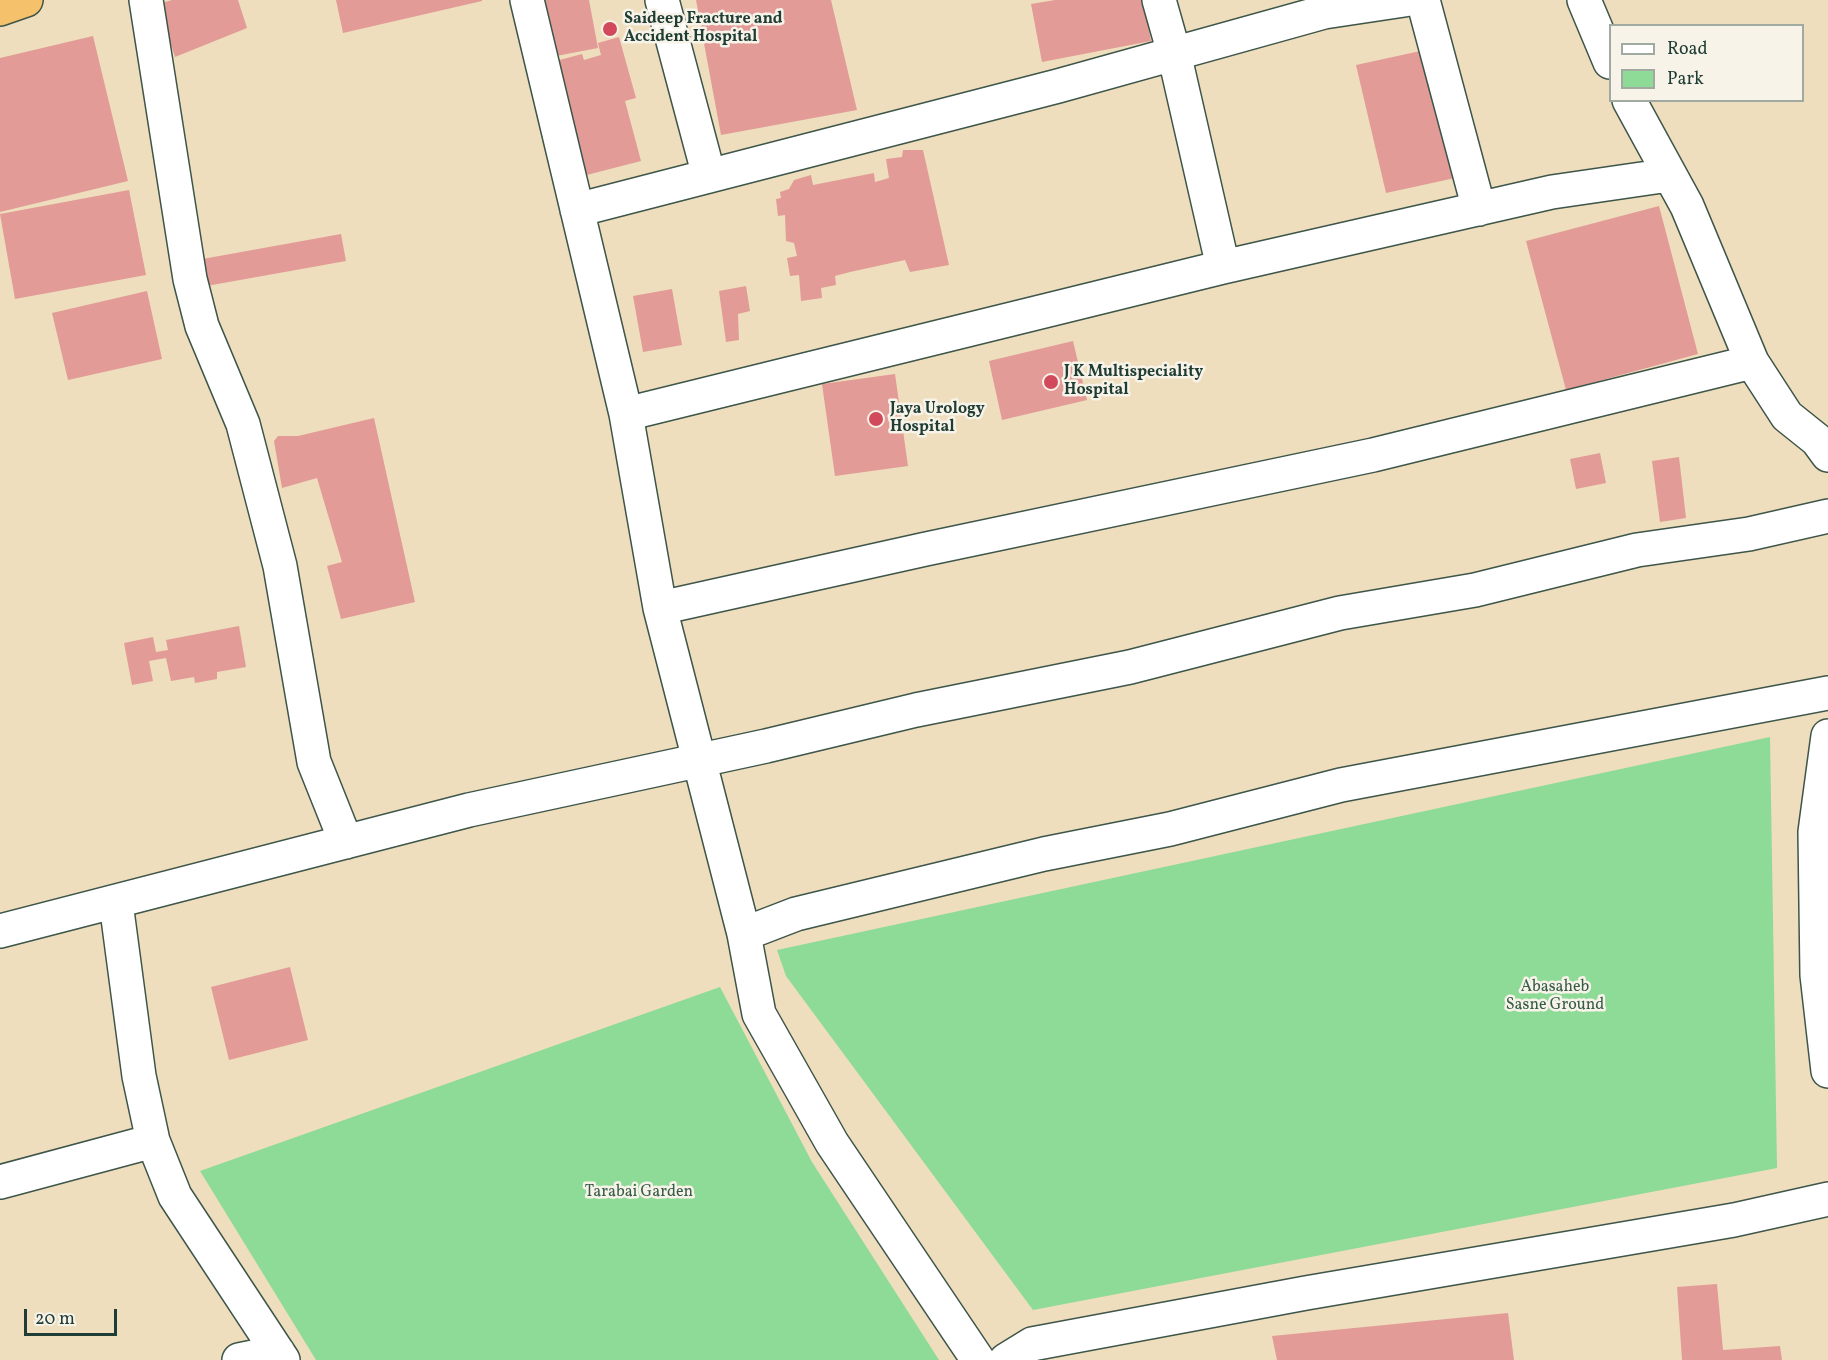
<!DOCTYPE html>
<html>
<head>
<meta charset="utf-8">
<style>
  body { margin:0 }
  #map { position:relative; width:1828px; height:1360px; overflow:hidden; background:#eedebd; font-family:Vollkorn,serif }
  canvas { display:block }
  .legend { position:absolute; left:1609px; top:24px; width:195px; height:78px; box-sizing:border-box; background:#f7f3e8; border:2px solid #a1aaa0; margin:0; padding:8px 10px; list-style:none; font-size:18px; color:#1f3d34 }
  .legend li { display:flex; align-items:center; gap:12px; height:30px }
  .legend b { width:30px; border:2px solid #a1aaa0 }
  .scale { position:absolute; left:24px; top:1309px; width:93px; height:27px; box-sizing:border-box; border:3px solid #1f3d34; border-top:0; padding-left:8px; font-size:18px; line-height:21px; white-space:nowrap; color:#1f3d34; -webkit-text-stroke:4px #f7f3e8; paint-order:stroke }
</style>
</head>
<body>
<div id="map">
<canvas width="1828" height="1360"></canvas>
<ul class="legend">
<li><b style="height:8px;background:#fff"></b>Road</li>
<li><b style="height:16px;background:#8eda97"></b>Park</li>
</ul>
<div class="scale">20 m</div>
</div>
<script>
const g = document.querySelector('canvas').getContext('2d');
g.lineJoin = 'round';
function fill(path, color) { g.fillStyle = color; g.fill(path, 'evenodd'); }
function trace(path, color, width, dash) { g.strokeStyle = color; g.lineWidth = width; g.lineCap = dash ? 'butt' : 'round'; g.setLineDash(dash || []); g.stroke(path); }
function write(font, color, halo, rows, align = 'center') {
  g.font = font + ' Vollkorn,serif'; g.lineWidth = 5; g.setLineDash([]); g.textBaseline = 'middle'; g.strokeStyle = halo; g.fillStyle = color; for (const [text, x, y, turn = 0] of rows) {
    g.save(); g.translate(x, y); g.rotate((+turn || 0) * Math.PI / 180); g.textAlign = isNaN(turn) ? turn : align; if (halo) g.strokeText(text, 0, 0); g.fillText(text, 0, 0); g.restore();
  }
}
fill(new Path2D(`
  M 1770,737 L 1777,1168 L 1033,1310 L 786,976 L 777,950 Z
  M 720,987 L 812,1162 L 939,1360 L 316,1360 L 200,1171 Z`), '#8eda97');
fill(new Path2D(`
  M 172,0 L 238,0 L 247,28 L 175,57 L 158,4 Z
  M 336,0 L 482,0 L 482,1 L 343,33 Z
  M 536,0 L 589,0 L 598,48 L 546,58 Z
  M 696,0 L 831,0 L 857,110 L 721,135 Z
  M 1055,0 L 1143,0 L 1151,41 L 1042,62 L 1031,4 Z
  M 93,36 L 128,181 L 0,212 L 0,58 Z
  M 619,37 L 636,98 L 625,101 L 641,161 L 575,178 L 548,63 L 582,54 L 584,60 L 601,55 L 598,43 Z
  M 1425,50 L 1455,178 L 1386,193 L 1356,65 Z
  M 903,150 L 923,150 L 949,265 L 910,272 L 905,260 L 850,272 L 835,276 L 836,285 L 821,288 L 822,298 L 801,301 L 799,275 L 790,276 L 787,258 L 797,256 L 794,243 L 786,241 L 785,215 L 778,216 L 776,199 L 781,198 L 780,192 L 789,189 L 794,180 L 811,175 L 813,185 L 874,173 L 875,182 L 889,178 L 886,159 L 902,157 Z
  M 129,190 L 146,275 L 15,299 L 0,214 Z
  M 1659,206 L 1698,354 L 1566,390 L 1526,241 Z
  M 341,234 L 346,261 L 201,287 L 197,260 Z
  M 746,286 L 750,311 L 738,314 L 739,340 L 726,342 L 719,291 Z
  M 672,289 L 682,345 L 643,352 L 633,296 Z
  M 147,291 L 162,359 L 68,380 L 52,313 Z
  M 1073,341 L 1087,400 L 1002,420 L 989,361 Z
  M 895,374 L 908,466 L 835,476 L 822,384 Z
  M 374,418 L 415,602 L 341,619 L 327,566 L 342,562 L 317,478 L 282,488 L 274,441 L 278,436 L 298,436 Z
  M 1600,453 L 1606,483 L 1576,489 L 1570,459 Z
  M 1679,457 L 1686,518 L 1660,522 L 1652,461 Z
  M 239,626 L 246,667 L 217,672 L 217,679 L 195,683 L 194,677 L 171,681 L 166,658 L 149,661 L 153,681 L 132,685 L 124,643 L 153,637 L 156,652 L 168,650 L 166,640 Z
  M 290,967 L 308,1040 L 229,1060 L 211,987 Z
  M 1717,1284 L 1723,1350 L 1780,1346 L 1782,1360 L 1682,1360 L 1677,1287 Z
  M 1508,1313 L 1514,1360 L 1277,1360 L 1272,1336 Z`), '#e29b97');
const minor = new Path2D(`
  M 146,0 L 190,279 L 202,326 L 243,424 L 280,566 L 314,762 L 346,842
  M 527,0 L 626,414 L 660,608 L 744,934 L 759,1014 L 832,1143 L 978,1360
  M 662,0 L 709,176
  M 1159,0 L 1174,53 L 1223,267
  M 1423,0 L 1479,209
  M 1584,0 L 1610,62
  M 1629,100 L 1687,206 L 1752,362 L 1787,416 L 1817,440 L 1828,455
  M 577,210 L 1058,86 L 1324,12 L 1404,0
  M 626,414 L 1223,267 L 1552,192 L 1669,175
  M 660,608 L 926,549 L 1373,455 L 1752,362
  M 1828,736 L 1815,832 L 1817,975 L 1828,1071
  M 116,903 L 139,1076 L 153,1141 L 175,1196 L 283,1360
  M 0,931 L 469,810 L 766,746 L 916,710 L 1130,667 L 1340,613 L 1475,590 L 1637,550 L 1749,534 L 1828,516
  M 744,934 L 796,914 L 1044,854 L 1170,829 L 1341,785 L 1828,693
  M 0,1182 L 153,1141
  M 239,1360 L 278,1352
  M 1006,1360 L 1032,1344 L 1306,1293 L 1734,1220 L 1828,1199`);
const highway = new Path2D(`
  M 0,9 L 26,0`);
trace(minor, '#3e5549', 36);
trace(highway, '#3e5549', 36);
trace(minor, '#fff', 33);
trace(highway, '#f5c16b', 33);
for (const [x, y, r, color] of [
  [610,29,8,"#d1495b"],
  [1051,382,8,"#d1495b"],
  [876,419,8,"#d1495b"]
]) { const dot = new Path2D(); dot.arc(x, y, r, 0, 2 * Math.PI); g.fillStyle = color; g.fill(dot); trace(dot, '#f7f3e8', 2); }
write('bold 16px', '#1f3d34', '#f7f3e8', [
  ["Saideep Fracture and",624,20],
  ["Accident Hospital",624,38],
  ["J K Multispeciality",1064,373],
  ["Hospital",1064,391],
  ["Jaya Urology",890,410],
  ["Hospital",890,428]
], 'left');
write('16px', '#355c48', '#f7f3e8', [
  ["Abasaheb",1555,988],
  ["Sasne Ground",1555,1006],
  ["Tarabai Garden",639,1193]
]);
</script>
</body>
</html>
